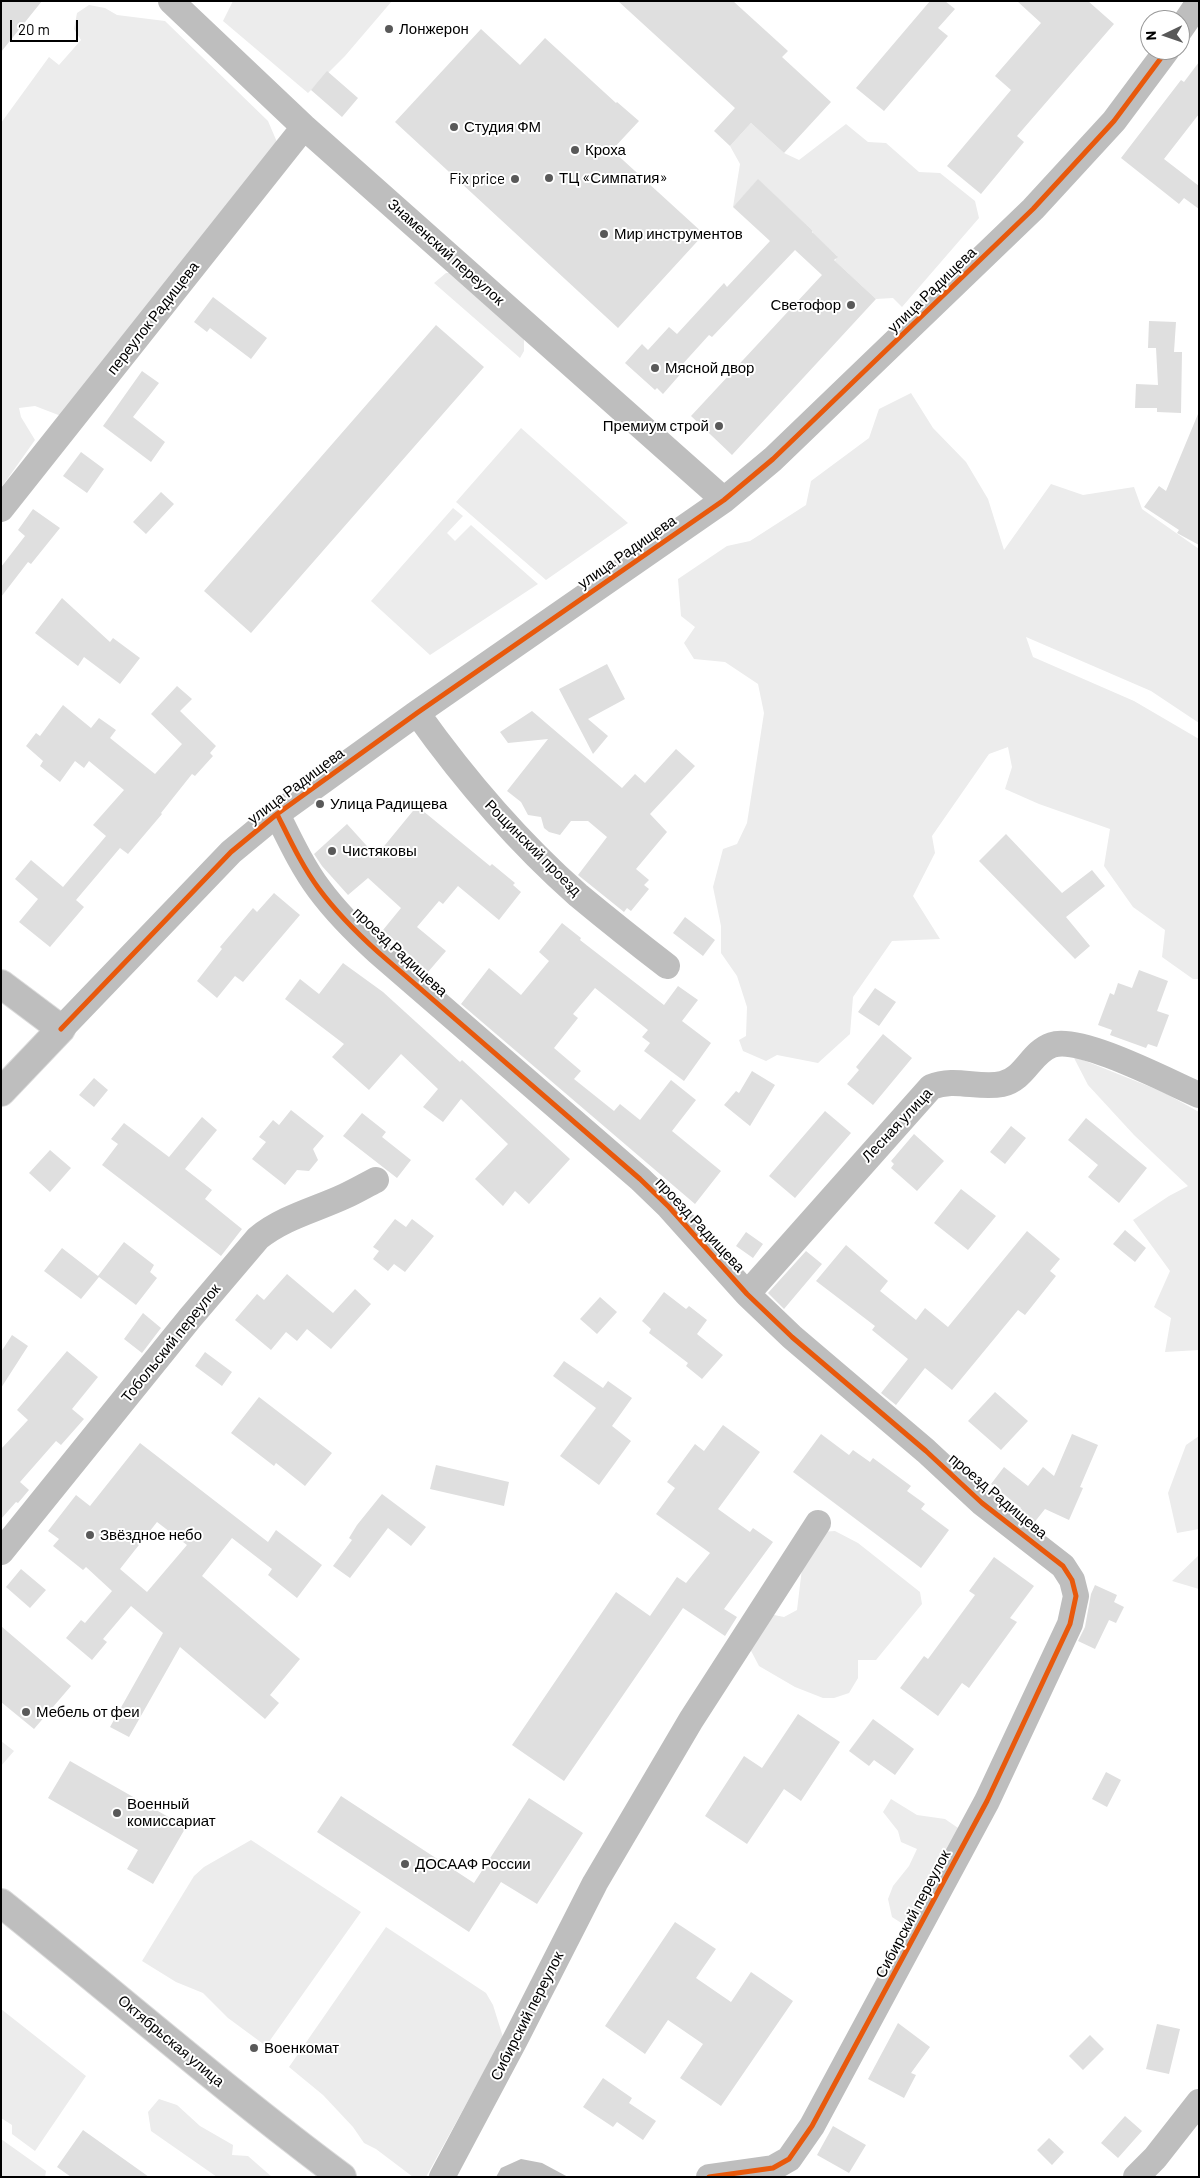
<!DOCTYPE html>
<html>
<head>
<meta charset="utf-8">
<style>
  body { margin:0 }
  #map { position:relative; width:1200px; height:2178px; overflow:hidden; background:#fff; font-family:Barlow,sans-serif }
  canvas { display:block }
  .frame { position:absolute; inset:0; border:2px solid #000; pointer-events:none }
  .north { position:absolute; left:1140px; top:10px; width:50px; height:50px; box-sizing:border-box; background:#fff; border:1px solid #999; border-radius:50%; rotate:267deg; font-size:14px; font-weight:700; line-height:20px; text-align:center; color:#000 }
  .north::after { content:''; display:block; margin:auto; width:18px; height:22px; background:#595959; clip-path:polygon(50% 0,100% 100%,50% 72%,0 100%) }
  .scale { position:absolute; left:10px; top:20px; width:68px; height:22px; box-sizing:border-box; border:2px solid #000; border-top:0; padding-left:6px; font-size:15px; line-height:18px; white-space:nowrap; color:#000; -webkit-text-stroke:4px #fff; paint-order:stroke }
</style>
</head>
<body>
<div id="map">
<canvas width="1200" height="2178"></canvas>
<div class="frame"></div>
<div class="north">N</div>
<div class="scale">20 m</div>
</div>
<script>
const g = document.querySelector('canvas').getContext('2d');
g.lineJoin = 'round';
function fill(path, color) { g.fillStyle = color; g.fill(path, 'evenodd'); }
function trace(path, color, width, dash) { g.strokeStyle = color; g.lineWidth = width; g.lineCap = dash ? 'butt' : 'round'; g.setLineDash(dash || []); g.stroke(path); }
function write(font, color, halo, rows, align = 'center') {
  g.font = font + ' Barlow,sans-serif'; g.lineWidth = 4; g.setLineDash([]); g.textBaseline = 'middle'; g.strokeStyle = halo; g.fillStyle = color; for (const [text, x, y, turn = 0] of rows) {
    g.save(); g.translate(x, y); g.rotate((+turn || 0) * Math.PI / 180); g.textAlign = isNaN(turn) ? turn : align; if (halo) g.strokeText(text, 0, 0); g.fillText(text, 0, 0); g.restore();
  }
}
fill(new Path2D(`
  M 233,1 L 392,1 L 345,56 L 308,93 L 223,21 Z
  M 89,5 L 105,8 L 117,15 L 165,21 L 268,121 L 277,142 L 61,416 L 35,406 L 19,408 L 21,417 L 35,440 L 1,488 L 1,123 L 49,57 L 59,65 L 81,40 L 74,29 L 77,13 Z
  M 751,123 L 784,153 L 799,160 L 846,124 L 868,142 L 886,143 L 919,172 L 940,173 L 975,201 L 979,218 L 902,307 L 893,298 L 876,299 L 835,261 L 837,256 L 813,234 L 813,231 L 758,180 L 733,207 L 740,164 L 730,146 Z
  M 446,273 L 452,273 L 524,334 L 524,351 L 520,358 L 434,283 Z
  M 911,393 L 933,428 L 966,462 L 988,499 L 1004,550 L 1051,484 L 1083,495 L 1134,487 L 1142,509 L 1199,549 L 1199,723 L 1151,691 L 1026,637 L 1033,657 L 1134,701 L 1199,739 L 1199,979 L 1193,979 L 1162,957 L 1165,930 L 1133,907 L 1104,866 L 1110,829 L 1039,804 L 1005,789 L 1012,767 L 1008,747 L 989,754 L 932,836 L 935,853 L 913,896 L 940,939 L 892,941 L 853,997 L 850,1034 L 818,1063 L 777,1055 L 766,1061 L 743,1051 L 739,1040 L 746,1036 L 747,1007 L 737,976 L 721,953 L 721,926 L 713,887 L 723,849 L 737,844 L 747,823 L 764,713 L 758,684 L 725,662 L 694,659 L 684,643 L 695,627 L 681,616 L 678,579 L 727,546 L 750,541 L 806,505 L 811,481 L 869,438 L 879,409 Z
  M 521,428 L 628,523 L 546,580 L 456,502 Z
  M 453,508 L 463,516 L 447,533 L 455,541 L 471,525 L 538,584 L 430,655 L 371,601 Z
  M 1073,1056 L 1163,1092 L 1199,1112 L 1199,1350 L 1165,1352 L 1171,1318 L 1154,1307 L 1170,1271 L 1133,1220 L 1169,1196 L 1188,1186 L 1134,1135 L 1088,1085 Z
  M 1199,1436 L 1199,1529 L 1177,1533 L 1168,1493 L 1186,1445 Z
  M 835,1531 L 858,1543 L 920,1592 L 922,1604 L 876,1660 L 858,1660 L 858,1678 L 849,1693 L 834,1698 L 823,1698 L 795,1687 L 759,1666 L 749,1647 L 769,1614 L 784,1617 L 797,1610 L 803,1560 L 820,1532 Z
  M 1199,1555 L 1199,1589 L 1172,1581 Z
  M 1,1741 L 14,1751 L 1,1766 Z
  M 891,1799 L 917,1815 L 945,1819 L 961,1830 L 931,1876 L 909,1928 L 892,1917 L 888,1899 L 893,1886 L 909,1866 L 917,1849 L 901,1842 L 898,1831 L 883,1812 Z
  M 251,1840 L 361,1912 L 266,2046 L 228,2018 L 203,1993 L 176,1982 L 142,1961 L 194,1876 L 204,1867 Z
  M 386,1927 L 486,1993 L 493,2005 L 503,2037 L 426,2177 L 413,2177 L 376,2149 L 364,2143 L 353,2127 L 323,2095 L 289,2067 Z
  M 1,2009 L 86,2076 L 35,2151 L 12,2134 L 12,2125 L 1,2118 Z
  M 159,2099 L 177,2105 L 200,2126 L 233,2145 L 232,2155 L 248,2156 L 272,2177 L 217,2177 L 151,2131 L 148,2112 Z
  M 1,2139 L 46,2171 L 45,2177 L 1,2177 Z`), '#ececec');
fill(new Path2D(`
  M 521,2159 L 542,2163 L 568,2177 L 496,2177 L 501,2168 Z`), '#bfbfbf');
fill(new Path2D(`
  M 1,1 L 42,1 L 1,52 Z
  M 618,1 L 733,1 L 788,51 L 782,57 L 831,102 L 784,153 L 751,123 L 730,146 L 714,131 L 735,108 Z
  M 930,1 L 945,1 L 955,9 L 938,28 L 948,36 L 884,111 L 856,88 Z
  M 1017,1 L 1088,1 L 1114,24 L 1017,136 L 1024,142 L 981,194 L 947,166 L 1011,90 L 995,76 L 1041,23 Z
  M 481,29 L 520,65 L 545,38 L 616,103 L 617,102 L 639,121 L 612,150 L 704,234 L 618,328 L 395,122 Z
  M 1199,62 L 1199,114 L 1164,159 L 1199,186 L 1199,209 L 1184,198 L 1179,204 L 1121,158 L 1181,80 L 1184,82 Z
  M 327,71 L 358,98 L 342,117 L 311,90 Z
  M 758,179 L 813,231 L 812,232 L 838,257 L 834,260 L 876,299 L 732,455 L 691,416 L 822,275 L 795,250 L 712,337 L 709,335 L 680,367 L 684,370 L 663,394 L 657,388 L 655,390 L 625,363 L 642,344 L 648,350 L 669,327 L 677,334 L 724,283 L 727,287 L 770,241 L 733,207 Z
  M 213,297 L 267,338 L 251,359 L 210,328 L 207,332 L 194,322 Z
  M 1149,321 L 1176,322 L 1174,352 L 1182,352 L 1181,413 L 1157,412 L 1157,408 L 1135,408 L 1136,384 L 1158,385 L 1156,348 L 1148,348 Z
  M 436,325 L 484,367 L 251,633 L 204,591 Z
  M 142,371 L 159,383 L 133,417 L 165,442 L 151,462 L 103,426 Z
  M 1198,414 L 1199,414 L 1199,545 L 1177,533 L 1179,530 L 1144,507 L 1159,486 L 1166,491 Z
  M 81,452 L 104,469 L 87,493 L 63,476 Z
  M 161,492 L 174,504 L 146,534 L 133,522 Z
  M 33,509 L 60,528 L 31,564 L 28,562 L 1,597 L 1,567 L 25,536 L 18,530 Z
  M 62,598 L 110,642 L 113,638 L 140,658 L 120,684 L 84,657 L 78,666 L 35,633 Z
  M 607,664 L 625,699 L 588,719 L 608,736 L 593,754 L 559,689 Z
  M 177,686 L 192,699 L 180,711 L 216,746 L 210,753 L 213,756 L 195,776 L 192,774 L 161,813 L 162,814 L 128,854 L 120,848 L 76,900 L 84,907 L 50,947 L 19,922 L 38,899 L 15,879 L 31,860 L 63,887 L 106,836 L 93,825 L 124,790 L 89,761 L 84,768 L 75,761 L 60,782 L 40,766 L 43,761 L 26,746 L 36,733 L 40,736 L 63,705 L 91,728 L 99,718 L 116,730 L 110,738 L 155,774 L 182,744 L 151,714 Z
  M 532,711 L 622,788 L 635,774 L 645,783 L 676,749 L 695,766 L 650,814 L 667,832 L 636,869 L 649,880 L 644,885 L 649,889 L 631,911 L 627,908 L 624,912 L 578,875 L 607,837 L 588,821 L 571,821 L 560,835 L 549,832 L 544,828 L 541,817 L 528,815 L 521,802 L 507,791 L 548,739 L 508,743 L 500,732 Z
  M 417,806 L 490,866 L 492,864 L 515,883 L 513,885 L 521,892 L 499,920 L 458,886 L 443,904 L 439,901 L 417,927 L 446,951 L 428,972 L 383,930 L 401,908 L 368,878 L 348,895 L 322,866 L 314,854 L 347,824 L 376,856 Z
  M 1006,834 L 1062,893 L 1092,870 L 1105,886 L 1066,917 L 1090,946 L 1075,959 L 979,861 Z
  M 274,893 L 300,915 L 243,982 L 235,976 L 217,998 L 197,981 L 222,949 L 220,947 L 253,908 L 257,912 Z
  M 685,917 L 715,940 L 703,956 L 673,933 Z
  M 562,923 L 581,938 L 580,940 L 664,1005 L 678,986 L 698,1000 L 682,1021 L 711,1043 L 684,1081 L 644,1051 L 650,1043 L 642,1037 L 648,1030 L 595,988 L 573,1014 L 578,1018 L 554,1048 L 581,1071 L 574,1079 L 614,1111 L 620,1104 L 640,1120 L 671,1080 L 696,1100 L 672,1131 L 721,1171 L 695,1204 L 461,1004 L 489,968 L 521,995 L 549,961 L 539,952 Z
  M 343,963 L 383,992 L 460,1062 L 462,1060 L 570,1159 L 529,1204 L 515,1191 L 503,1206 L 475,1179 L 508,1144 L 461,1099 L 443,1122 L 423,1107 L 438,1089 L 401,1054 L 369,1090 L 332,1057 L 344,1044 L 285,999 L 300,979 L 319,994 Z
  M 1139,970 L 1168,981 L 1157,1011 L 1169,1015 L 1157,1047 L 1148,1044 L 1146,1048 L 1110,1035 L 1112,1030 L 1098,1025 L 1110,993 L 1114,995 L 1118,983 L 1132,988 Z
  M 875,988 L 896,1002 L 879,1026 L 858,1012 Z
  M 883,1034 L 912,1058 L 873,1105 L 847,1084 L 859,1070 L 856,1067 Z
  M 752,1071 L 775,1085 L 750,1126 L 724,1105 L 736,1091 L 739,1093 Z
  M 94,1078 L 108,1090 L 94,1107 L 79,1095 Z
  M 291,1110 L 324,1136 L 313,1149 L 318,1160 L 309,1171 L 297,1170 L 285,1185 L 252,1159 L 266,1142 L 259,1137 L 273,1120 L 279,1125 Z
  M 825,1111 L 851,1133 L 795,1198 L 769,1176 Z
  M 362,1113 L 386,1132 L 382,1137 L 411,1160 L 397,1178 L 343,1136 Z
  M 202,1117 L 217,1130 L 185,1169 L 212,1190 L 205,1199 L 242,1229 L 221,1256 L 102,1165 L 118,1144 L 111,1139 L 124,1123 L 169,1157 Z
  M 1086,1118 L 1147,1168 L 1119,1203 L 1088,1177 L 1098,1165 L 1068,1140 Z
  M 1011,1126 L 1026,1138 L 1005,1164 L 990,1152 Z
  M 914,1134 L 944,1161 L 917,1191 L 891,1168 L 894,1164 L 891,1161 Z
  M 50,1150 L 71,1168 L 50,1192 L 29,1173 Z
  M 961,1189 L 996,1216 L 968,1250 L 934,1223 Z
  M 395,1219 L 406,1227 L 412,1219 L 434,1236 L 405,1272 L 394,1264 L 388,1271 L 373,1259 L 379,1251 L 373,1247 Z
  M 1125,1230 L 1146,1248 L 1135,1262 L 1113,1244 Z
  M 1027,1231 L 1060,1259 L 1050,1271 L 1056,1276 L 1025,1315 L 1018,1310 L 952,1390 L 925,1368 L 896,1405 L 881,1393 L 908,1359 L 872,1330 L 875,1326 L 816,1281 L 846,1245 L 888,1281 L 880,1291 L 916,1320 L 925,1308 L 948,1327 Z
  M 746,1232 L 763,1244 L 753,1258 L 736,1246 Z
  M 124,1242 L 154,1265 L 150,1272 L 157,1278 L 136,1305 L 99,1277 L 81,1299 L 44,1271 L 62,1248 L 98,1276 Z
  M 806,1251 L 822,1264 L 784,1309 L 768,1293 Z
  M 287,1274 L 333,1313 L 355,1289 L 371,1304 L 331,1349 L 307,1329 L 297,1341 L 286,1332 L 271,1350 L 235,1320 L 257,1294 L 264,1300 Z
  M 664,1292 L 686,1309 L 689,1306 L 707,1320 L 697,1334 L 723,1355 L 702,1379 L 686,1366 L 688,1363 L 649,1333 L 651,1329 L 642,1321 Z
  M 600,1297 L 617,1312 L 597,1334 L 580,1319 Z
  M 143,1313 L 161,1328 L 142,1353 L 124,1339 Z
  M 12,1335 L 28,1346 L 1,1388 L 1,1352 Z
  M 67,1351 L 98,1377 L 72,1409 L 84,1419 L 61,1445 L 56,1441 L 20,1482 L 29,1490 L 18,1503 L 16,1502 L 1,1519 L 1,1449 L 28,1420 L 17,1410 Z
  M 205,1352 L 232,1372 L 222,1386 L 195,1366 Z
  M 564,1361 L 603,1388 L 608,1381 L 632,1398 L 612,1426 L 631,1441 L 599,1485 L 560,1456 L 596,1408 L 553,1376 Z
  M 995,1392 L 1028,1421 L 1001,1450 L 968,1421 Z
  M 259,1397 L 332,1453 L 305,1486 L 276,1463 L 274,1466 L 231,1433 Z
  M 723,1425 L 760,1452 L 718,1509 L 750,1532 L 753,1528 L 773,1542 L 724,1609 L 737,1617 L 725,1636 L 683,1608 L 564,1781 L 512,1745 L 616,1592 L 650,1616 L 677,1577 L 686,1583 L 710,1553 L 656,1514 L 675,1488 L 667,1482 L 695,1444 L 704,1451 Z
  M 821,1434 L 849,1455 L 853,1450 L 870,1462 L 873,1458 L 911,1486 L 907,1491 L 925,1504 L 921,1509 L 949,1530 L 921,1568 L 793,1472 Z
  M 1072,1434 L 1098,1445 L 1080,1487 L 1083,1488 L 1069,1520 L 1045,1509 L 1033,1524 L 1018,1512 L 1021,1508 L 991,1484 L 1004,1467 L 1028,1486 L 1043,1467 L 1054,1476 Z
  M 140,1443 L 268,1542 L 276,1530 L 322,1565 L 297,1598 L 268,1575 L 272,1569 L 232,1538 L 202,1576 L 300,1659 L 270,1695 L 279,1703 L 265,1719 L 180,1647 L 129,1737 L 110,1727 L 163,1633 L 131,1606 L 103,1639 L 107,1642 L 92,1660 L 66,1638 L 81,1620 L 85,1623 L 112,1591 L 86,1567 L 83,1570 L 53,1546 L 59,1539 L 48,1531 L 76,1495 L 90,1506 ZM 157,1522 L 187,1545 L 147,1592 L 120,1569 Z
  M 436,1465 L 509,1482 L 504,1506 L 430,1489 Z
  M 382,1494 L 426,1527 L 411,1546 L 388,1528 L 350,1578 L 333,1566 L 352,1540 L 349,1538 L 357,1525 Z
  M 994,1557 L 1034,1586 L 1010,1618 L 1017,1622 L 969,1688 L 962,1683 L 938,1716 L 900,1688 L 924,1656 L 928,1659 L 975,1595 L 969,1591 Z
  M 21,1569 L 46,1590 L 30,1608 L 6,1587 Z
  M 1095,1585 L 1117,1595 L 1114,1602 L 1124,1607 L 1116,1623 L 1109,1620 L 1095,1649 L 1078,1641 L 1085,1627 L 1091,1594 Z
  M 1,1626 L 71,1686 L 34,1729 L 1,1702 Z
  M 798,1714 L 840,1742 L 801,1801 L 784,1789 L 747,1844 L 705,1816 L 744,1756 L 762,1768 Z
  M 873,1719 L 914,1749 L 895,1775 L 874,1760 L 869,1766 L 849,1751 Z
  M 70,1761 L 186,1827 L 153,1884 L 127,1869 L 138,1850 L 48,1798 Z
  M 1106,1772 L 1121,1780 L 1107,1807 L 1092,1799 Z
  M 341,1796 L 474,1883 L 529,1798 L 583,1833 L 537,1904 L 501,1882 L 469,1932 L 317,1832 Z
  M 675,1922 L 716,1949 L 696,1978 L 731,2002 L 751,1972 L 793,2001 L 721,2106 L 680,2078 L 703,2044 L 668,2020 L 645,2054 L 605,2026 Z
  M 898,2023 L 930,2047 L 911,2073 L 916,2075 L 904,2098 L 868,2079 Z
  M 1157,2024 L 1180,2029 L 1169,2074 L 1146,2069 Z
  M 1090,2035 L 1104,2049 L 1083,2070 L 1069,2056 Z
  M 603,2078 L 632,2098 L 629,2103 L 656,2121 L 643,2140 L 617,2122 L 613,2127 L 583,2107 Z
  M 1125,2116 L 1142,2131 L 1118,2158 L 1101,2143 Z
  M 833,2126 L 866,2145 L 849,2173 L 817,2155 Z
  M 83,2130 L 149,2177 L 71,2177 L 57,2167 Z
  M 1049,2138 L 1064,2152 L 1052,2165 L 1037,2150 Z`), '#dfdfdf');
const major = new Path2D(`
  M 1,984 L 61,1029 L 1,1092
  M 1,1903 C 115,1994 225,2090 342,2177`);
trace(major, '#dbdbdb', 30);
trace(new Path2D(`
  M 171,1 L 304,127 L 724,500
  M 1180,30 L 1199,2
  M 1,509 L 304,127
  M 417,713 C 464,779 517,841 578,895 C 607,919 637,943 667,966
  M 277,814 C 290,840 302,866 319,889 C 336,912 357,933 378,952 L 640,1179 L 669,1207 L 747,1294 L 792,1337 L 926,1451 L 982,1503 L 1063,1566 L 1072,1580 L 1076,1596 L 1070,1624 L 987,1801 L 812,2126 L 789,2159 L 773,2168 L 709,2177
  M 61,1029 L 231,852 L 277,814 L 417,713 L 724,500 L 773,459 L 1033,209 L 1114,121 L 1167,50
  M 747,1294 L 931,1087 C 955,1077 978,1089 1002,1084 C 1025,1079 1031,1052 1052,1045 C 1080,1035 1169,1082 1199,1095
  M 1,1552 L 190,1318 L 258,1238 C 284,1217 315,1210 345,1196 C 356,1191 366,1185 376,1180
  M 442,2177 L 515,2040 L 595,1883 L 691,1720 L 818,1523
  M 1136,2177 L 1155,2158 L 1199,2102`), '#bebebe', 26);
trace(major, '#bebebe', 28);
trace(new Path2D(`
  M 277,814 C 290,840 302,866 319,889 C 336,912 357,933 378,952 L 640,1179 L 669,1207 L 747,1294 L 792,1337 L 926,1451 L 982,1503 L 1063,1566 L 1072,1580 L 1076,1596 L 1070,1624 L 987,1801 L 812,2126 L 789,2159 L 773,2168 L 709,2177
  M 61,1029 L 231,852 L 277,814 L 417,713 L 724,500 L 773,459 L 1033,209 L 1114,121 L 1167,50`), '#e8590c', 5);
for (const [x, y, r, color] of [
  [389,29,5,"#595959"],
  [454,127,5,"#595959"],
  [575,150,5,"#595959"],
  [549,178,5,"#595959"],
  [515,179,5,"#595959"],
  [604,234,5,"#595959"],
  [851,305,5,"#595959"],
  [655,368,5,"#595959"],
  [719,426,5,"#595959"],
  [320,804,5,"#595959"],
  [332,851,5,"#595959"],
  [90,1535,5,"#595959"],
  [26,1712,5,"#595959"],
  [117,1813,5,"#595959"],
  [405,1864,5,"#595959"],
  [254,2048,5,"#595959"]
]) { const dot = new Path2D(); dot.arc(x, y, r, 0, 2 * Math.PI); g.fillStyle = color; g.fill(dot); trace(dot, '#fff', 2); }
write('15px', '#000', '#fff', [
  ["Лонжерон",399,29],
  ["Студия ФМ",464,127],
  ["Кроха",585,150],
  ["ТЦ «Симпатия»",559,178],
  ["Fix price",505,179,"right"],
  ["Мир инструментов",614,234],
  ["Светофор",841,305,"right"],
  ["Мясной двор",665,368],
  ["Премиум строй",709,426,"right"],
  ["Улица Радищева",330,804],
  ["Чистяковы",342,851],
  ["Звёздное небо",100,1535],
  ["Мебель от феи",36,1712],
  ["Военный",127,1804],
  ["комиссариат",127,1821],
  ["ДОСААФ России",415,1864],
  ["Военкомат",264,2048]
], 'left');
write('15px', '#000', '#fff', [
  ["Знаменский переулок",446,252,42],
  ["улица Радищева",932,290,-44],
  ["переулок Радищева",153,318,-52],
  ["улица Радищева",627,552,-35],
  ["улица Радищева",296,786,-37],
  ["Рощинский проезд",533,848,45],
  ["проезд Радищева",400,952,43],
  ["Лесная улица",897,1125,-47],
  ["проезд Радищева",700,1225,47],
  ["Тобольский переулок",171,1343,-51],
  ["проезд Радищева",998,1496,40],
  ["Сибирский переулок",913,1914,-62],
  ["Сибирский переулок",527,2016,-63],
  ["Октябрьская улица",171,2041,40]
]);
</script>
</body>
</html>
